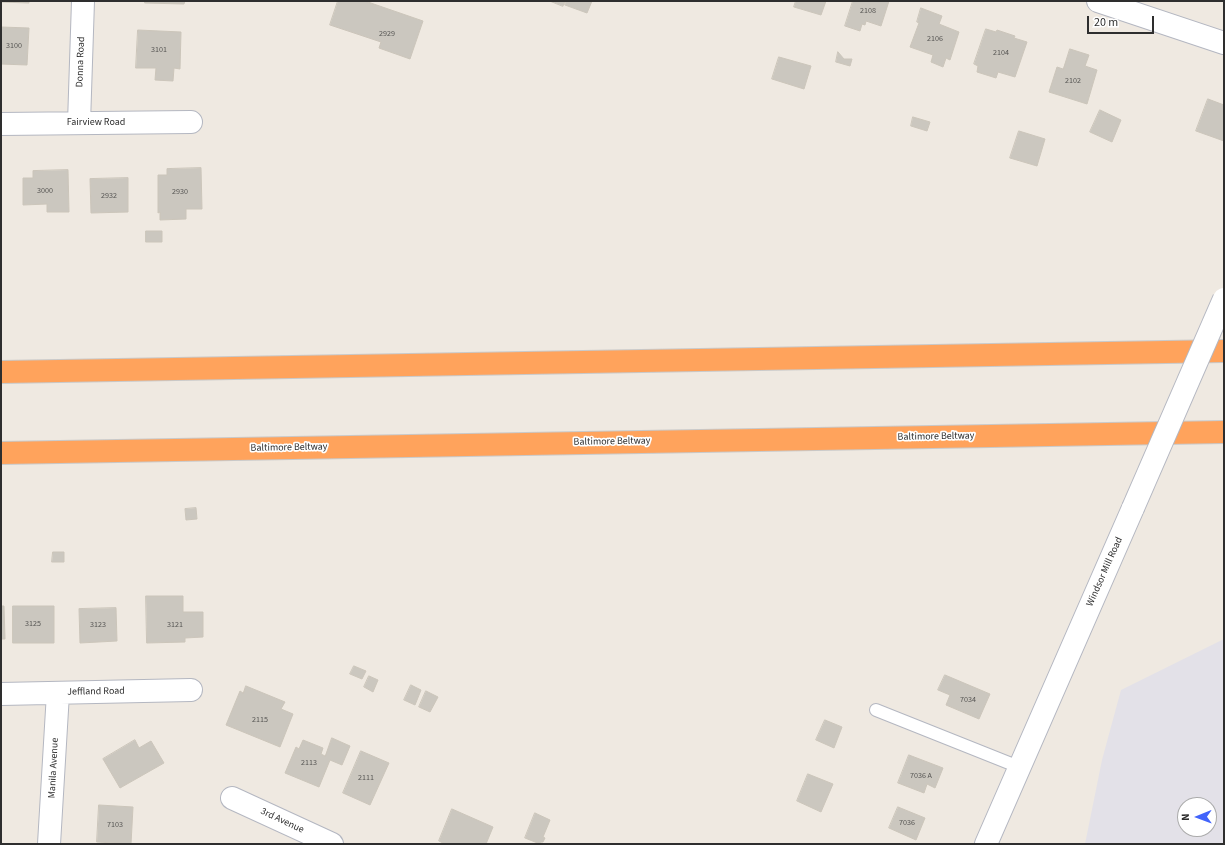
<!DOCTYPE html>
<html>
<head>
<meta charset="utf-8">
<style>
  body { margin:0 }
  #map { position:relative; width:1225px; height:845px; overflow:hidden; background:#efe9e1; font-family:"Source Sans 3",sans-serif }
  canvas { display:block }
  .frame { position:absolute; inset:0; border:2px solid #2e2e2e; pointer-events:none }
  .north { position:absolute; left:1177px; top:797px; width:40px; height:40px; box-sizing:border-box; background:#fff; border:1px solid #ababab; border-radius:50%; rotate:269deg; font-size:11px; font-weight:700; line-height:16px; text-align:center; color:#2e2e2e }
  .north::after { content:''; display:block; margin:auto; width:14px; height:18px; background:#4264fb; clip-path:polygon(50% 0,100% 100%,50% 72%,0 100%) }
  .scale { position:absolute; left:1087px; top:16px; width:67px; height:18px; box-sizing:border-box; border:2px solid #2e2e2e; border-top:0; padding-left:5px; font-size:12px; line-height:14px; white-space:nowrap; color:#2e2e2e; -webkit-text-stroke:3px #fff; paint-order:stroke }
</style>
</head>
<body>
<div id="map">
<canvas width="1225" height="845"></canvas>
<div class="frame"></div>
<div class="north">N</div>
<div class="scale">20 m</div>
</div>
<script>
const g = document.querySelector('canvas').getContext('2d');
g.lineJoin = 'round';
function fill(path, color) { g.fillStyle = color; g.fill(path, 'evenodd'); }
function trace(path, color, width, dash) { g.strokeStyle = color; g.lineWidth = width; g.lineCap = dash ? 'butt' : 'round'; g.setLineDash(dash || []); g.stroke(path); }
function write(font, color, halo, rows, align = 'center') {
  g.font = font + ' "Source Sans 3",sans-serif'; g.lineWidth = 3.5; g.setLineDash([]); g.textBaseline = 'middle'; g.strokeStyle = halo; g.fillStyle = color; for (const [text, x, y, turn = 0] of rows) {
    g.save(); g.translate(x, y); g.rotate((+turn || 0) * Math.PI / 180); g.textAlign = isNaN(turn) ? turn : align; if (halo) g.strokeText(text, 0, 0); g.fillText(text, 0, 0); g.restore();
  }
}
fill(new Path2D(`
  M 1224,639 L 1224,844 L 1085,844 L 1102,760 L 1121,690 ZM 1185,805 L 1209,805 L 1209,829 L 1185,829 Z`), '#e3e1e8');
const building = new Path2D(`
  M 1,1 L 29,1 L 29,3 L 1,2 Z
  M 145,1 L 185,1 L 184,4 L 145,3 Z
  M 338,1 L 365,1 L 423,21 L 410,59 L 379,48 L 381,42 L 330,25 Z
  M 550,1 L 565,1 L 563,6 Z
  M 566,1 L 592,1 L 587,13 L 565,5 Z
  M 796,1 L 826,1 L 821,15 L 794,7 Z
  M 853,1 L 889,1 L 881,26 L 866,21 L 865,25 L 862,24 L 860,31 L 845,26 Z
  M 921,8 L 942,16 L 939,24 L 959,32 L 950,60 L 946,58 L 943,67 L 931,62 L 933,55 L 910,47 L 919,23 L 917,22 Z
  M 1,27 L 29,28 L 27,65 L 1,64 Z
  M 986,29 L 996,32 L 997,30 L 1015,36 L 1014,38 L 1027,42 L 1015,77 L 998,72 L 996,78 L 977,72 L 978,66 L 974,64 Z
  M 138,30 L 181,32 L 180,69 L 174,68 L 173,81 L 155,80 L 156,68 L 136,68 Z
  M 1070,49 L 1089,55 L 1085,66 L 1097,70 L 1087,104 L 1049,92 L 1057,67 L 1063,69 Z
  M 838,52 L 844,59 L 852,59 L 850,66 L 836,62 Z
  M 779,57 L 811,66 L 804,89 L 772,79 Z
  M 1208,99 L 1224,105 L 1224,141 L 1196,131 Z
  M 1100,110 L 1121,120 L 1112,142 L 1090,132 Z
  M 913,117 L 930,122 L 927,131 L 911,126 Z
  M 1019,131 L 1045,139 L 1037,166 L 1010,158 Z
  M 201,168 L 202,209 L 186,209 L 186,219 L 160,220 L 160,212 L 158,213 L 158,175 L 167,175 L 167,169 Z
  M 68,170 L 69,212 L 47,212 L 47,204 L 23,205 L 23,178 L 33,178 L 33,171 Z
  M 128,178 L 128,212 L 91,213 L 90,179 Z
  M 146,231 L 162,231 L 162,242 L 146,242 Z
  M 196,508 L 197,519 L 186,520 L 185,509 Z
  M 53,552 L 64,552 L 64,562 L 52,562 Z
  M 146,596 L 183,596 L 183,612 L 203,612 L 203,637 L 185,638 L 185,642 L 147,643 Z
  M 1,606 L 4,606 L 5,639 L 1,639 Z
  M 13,606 L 54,606 L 54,643 L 13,643 Z
  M 116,608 L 117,641 L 80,643 L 79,609 Z
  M 354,666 L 366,671 L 362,679 L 350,674 Z
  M 945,675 L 990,694 L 979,719 L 946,705 L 950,695 L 938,690 Z
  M 369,676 L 378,680 L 373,692 L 364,687 Z
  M 411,685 L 421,690 L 415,705 L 404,700 Z
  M 246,686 L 285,702 L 281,709 L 293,714 L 280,747 L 226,725 L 240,691 L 243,693 Z
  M 426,691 L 438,697 L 430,712 L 419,707 Z
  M 825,720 L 842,727 L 834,748 L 816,740 Z
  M 332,738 L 350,746 L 342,765 L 330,760 L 319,787 L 285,773 L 296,747 L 299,749 L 303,740 L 323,748 L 321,754 L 325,756 Z
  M 135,740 L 139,748 L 151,741 L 164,763 L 120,788 L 103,759 Z
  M 361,751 L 389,763 L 370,805 L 343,793 Z
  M 909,755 L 943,768 L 935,788 L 927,784 L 924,793 L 898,783 Z
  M 808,774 L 833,784 L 821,812 L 797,801 Z
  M 99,805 L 133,807 L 131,844 L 97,842 Z
  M 898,807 L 925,818 L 916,840 L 889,828 Z
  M 452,809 L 493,827 L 486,844 L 445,844 L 439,841 Z
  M 535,813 L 550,820 L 543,837 L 545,838 L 543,842 L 541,842 L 540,844 L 525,838 Z`);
fill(building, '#cbc7bf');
trace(building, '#cbc5ba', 1);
const service = new Path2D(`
  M 876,710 L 1019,767`);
const minor = new Path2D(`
  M 1098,1 L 1224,43
  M 79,123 L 83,1
  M 1,124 L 191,122
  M 1,694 L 191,690
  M 232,798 L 332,844
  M 49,844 L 58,693`);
const secondary = new Path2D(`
  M 986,844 L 1133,508`);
const motorway = new Path2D(`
  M 1,372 L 1224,351
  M 1,453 L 1224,432`);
trace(service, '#b4b7c1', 14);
trace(minor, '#b4b7c1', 24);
trace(secondary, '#b4b7c1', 24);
trace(motorway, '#c9c9c9', 24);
trace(service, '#fff', 12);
trace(minor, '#fff', 22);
trace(secondary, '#fff', 22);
trace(motorway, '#ffa35c', 22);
const secondaryBridge = new Path2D(`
  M 1133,508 L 1224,299`);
trace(secondaryBridge, '#b4b7c1', 24, []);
trace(secondaryBridge, '#fff', 22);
write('8px', '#555452', null, [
  ["2108",868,11],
  ["2929",387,34],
  ["2106",935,39],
  ["3100",14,46],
  ["3101",159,50],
  ["2104",1001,53],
  ["2102",1073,81],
  ["3000",45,191],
  ["2930",180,192],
  ["2932",109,196],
  ["3125",33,624],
  ["3123",98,625],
  ["3121",175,625],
  ["7034",968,700],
  ["2115",260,720],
  ["2113",309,763],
  ["7036 A",921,776],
  ["2111",366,778],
  ["7036",907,823],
  ["7103",115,825]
]);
write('10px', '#2e2e2e', '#fff', [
  ["Donna Road",81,62,-88],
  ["Fairview Road",96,123],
  ["Baltimore Beltway",936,437,-1],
  ["Baltimore Beltway",612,442,-1],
  ["Baltimore Beltway",289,448,-1],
  ["Windsor Mill Road",1105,572,-66],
  ["Jeffland Road",96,692,-1],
  ["Manila Avenue",54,768,-87],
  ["3rd Avenue",282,821,25]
]);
</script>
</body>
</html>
